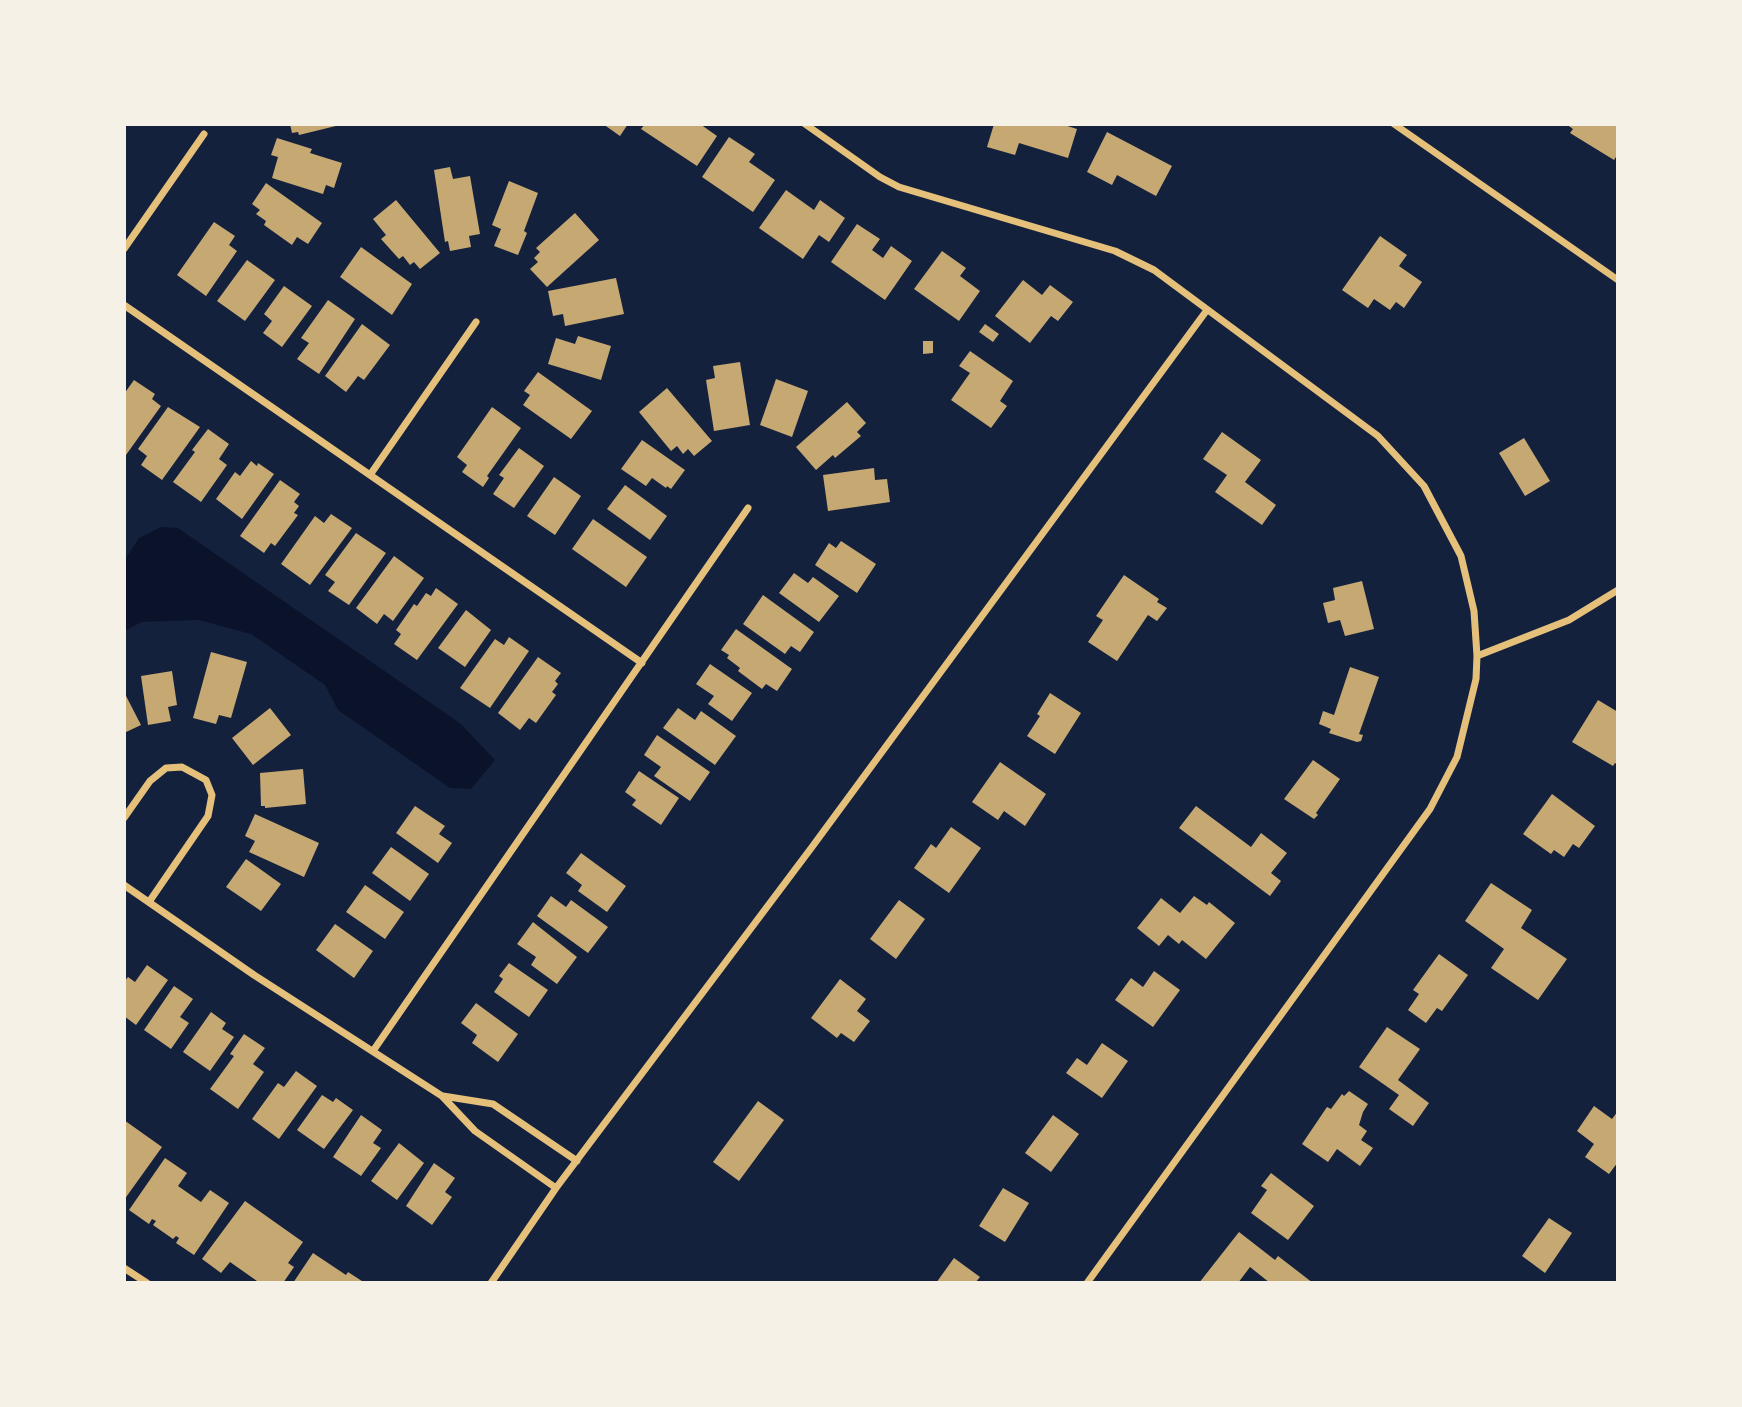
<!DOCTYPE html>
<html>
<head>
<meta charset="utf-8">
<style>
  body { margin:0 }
  #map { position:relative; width:1742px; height:1407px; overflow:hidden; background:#14213d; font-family:Helvetica,sans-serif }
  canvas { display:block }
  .frame { position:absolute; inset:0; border:126px solid #f6f1e7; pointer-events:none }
</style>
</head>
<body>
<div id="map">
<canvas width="1742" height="1407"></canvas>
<div class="frame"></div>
</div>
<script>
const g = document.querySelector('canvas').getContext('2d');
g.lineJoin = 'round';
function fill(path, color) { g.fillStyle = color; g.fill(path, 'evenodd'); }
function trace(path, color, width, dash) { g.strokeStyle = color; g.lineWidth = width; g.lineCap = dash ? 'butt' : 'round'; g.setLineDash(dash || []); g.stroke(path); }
fill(new Path2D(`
  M 161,527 L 178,528 L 461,724 L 495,760 L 471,789 L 450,788 L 338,710 L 325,685 L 251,634 L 199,620 L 142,622 L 124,631 L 124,561 L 139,538 Z`), '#0b132b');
fill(new Path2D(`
  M 290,124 L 340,124 L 340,125 L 299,135 L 298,132 L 292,133 Z
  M 603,124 L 628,124 L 620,136 Z
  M 645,124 L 700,124 L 717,136 L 697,166 L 641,129 Z
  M 994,124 L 1061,124 L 1077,129 L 1068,158 L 1019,143 L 1015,155 L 987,147 Z
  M 1566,124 L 1618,124 L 1618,154 L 1614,160 L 1570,133 L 1573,129 Z
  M 1107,132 L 1172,166 L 1156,196 L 1117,175 L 1112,185 L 1087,172 Z
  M 729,137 L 755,154 L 749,162 L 775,180 L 753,212 L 702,177 Z
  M 277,138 L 312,149 L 310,153 L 342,163 L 334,188 L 326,185 L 323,194 L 272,178 L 278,157 L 271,155 Z
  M 450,167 L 453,179 L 470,176 L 480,234 L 469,236 L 471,247 L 450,251 L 448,241 L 445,242 L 434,170 Z
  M 509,181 L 538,193 L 524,231 L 527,233 L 518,255 L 494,246 L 501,229 L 492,225 Z
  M 266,183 L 322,223 L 308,244 L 297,237 L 292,245 L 264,225 L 266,221 L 256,214 L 260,210 L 252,204 Z
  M 786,190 L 814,210 L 820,200 L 845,218 L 829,242 L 819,235 L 803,259 L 759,228 Z
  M 396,200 L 440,253 L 420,269 L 414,262 L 410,265 L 403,256 L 399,259 L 381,239 L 386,235 L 373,219 Z
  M 575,213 L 599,240 L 547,287 L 530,269 L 538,262 L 534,258 L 540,252 L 536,248 Z
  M 214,222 L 235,236 L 229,245 L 237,251 L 206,296 L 177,275 Z
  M 857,224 L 880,239 L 872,250 L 883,258 L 891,246 L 912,261 L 885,300 L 831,262 Z
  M 1380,236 L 1407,255 L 1399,266 L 1422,282 L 1404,308 L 1396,302 L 1390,310 L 1374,299 L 1368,308 L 1342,290 Z
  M 361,247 L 412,284 L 392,315 L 340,277 Z
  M 942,251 L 966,268 L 960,276 L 980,291 L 959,321 L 914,289 Z
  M 247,260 L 275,280 L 245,321 L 217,301 Z
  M 616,278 L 624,314 L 565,326 L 563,314 L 553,316 L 548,291 Z
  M 1023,280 L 1042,295 L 1050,285 L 1073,302 L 1058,321 L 1051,316 L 1030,343 L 995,316 Z
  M 284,286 L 312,306 L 282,347 L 263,333 L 272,321 L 264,314 Z
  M 328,300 L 355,319 L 319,374 L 297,359 L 309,343 L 301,338 Z
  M 362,324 L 390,345 L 364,380 L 358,376 L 346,392 L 325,376 Z
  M 985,324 L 999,334 L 993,342 L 979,332 Z
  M 578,336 L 611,346 L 601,380 L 548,364 L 556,338 L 575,344 Z
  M 923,341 L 933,341 L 933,353 L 923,354 Z
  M 970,351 L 1013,381 L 1000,401 L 1007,406 L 991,428 L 951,400 L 970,373 L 959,366 Z
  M 740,362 L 750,425 L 714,431 L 706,380 L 715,378 L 713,366 Z
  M 538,372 L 592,411 L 571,439 L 523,405 L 530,395 L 524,391 Z
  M 776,379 L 808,391 L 792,437 L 760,425 Z
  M 134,380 L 155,394 L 152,399 L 161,406 L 126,455 L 124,394 Z
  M 667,388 L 712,441 L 694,456 L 688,449 L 683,454 L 677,446 L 671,451 L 639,412 Z
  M 847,402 L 866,423 L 857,432 L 861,436 L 835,458 L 833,455 L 816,470 L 796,447 Z
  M 168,407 L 200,427 L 162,480 L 141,465 L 147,456 L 138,449 Z
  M 492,407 L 521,428 L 487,476 L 489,478 L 483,487 L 462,472 L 467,465 L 457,457 Z
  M 208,429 L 229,444 L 219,459 L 227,465 L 201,502 L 173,482 L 195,452 L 192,450 Z
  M 1222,432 L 1261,460 L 1245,482 L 1276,505 L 1262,525 L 1215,492 L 1227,475 L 1203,459 Z
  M 1524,438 L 1550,481 L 1525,496 L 1499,453 Z
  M 642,440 L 685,470 L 671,489 L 667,486 L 666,488 L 652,478 L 646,486 L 621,469 Z
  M 519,448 L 544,466 L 514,508 L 493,494 L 504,478 L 499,475 Z
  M 251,461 L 257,466 L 258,463 L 274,474 L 242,519 L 216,499 L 235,472 L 240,476 Z
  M 874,468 L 875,480 L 887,479 L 890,502 L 828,511 L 823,475 Z
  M 554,477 L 581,496 L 555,535 L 527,516 Z
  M 280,480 L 300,494 L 294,502 L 299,506 L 294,513 L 298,515 L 275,546 L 271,543 L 264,553 L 240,536 Z
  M 625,485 L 667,516 L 650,540 L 607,509 Z
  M 331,514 L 352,528 L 310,585 L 281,564 L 315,516 L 324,523 Z
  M 593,519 L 647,557 L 626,587 L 572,549 Z
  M 356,533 L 386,553 L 349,605 L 328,591 L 335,582 L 325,575 Z
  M 841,541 L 876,564 L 857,593 L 815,565 L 829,543 L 836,548 Z
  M 394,556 L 424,578 L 393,621 L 384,614 L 377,624 L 356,608 Z
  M 794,573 L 808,583 L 813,577 L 839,596 L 819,622 L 779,593 Z
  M 1124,575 L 1159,599 L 1157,602 L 1167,608 L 1157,621 L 1148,615 L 1117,661 L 1088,642 L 1103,620 L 1096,616 Z
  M 1362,581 L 1374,629 L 1345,636 L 1340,620 L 1328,623 L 1323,603 L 1335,600 L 1333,588 Z
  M 436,588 L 458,604 L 417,660 L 394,644 L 401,634 L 396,630 L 414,604 L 417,606 L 426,593 L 431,596 Z
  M 763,595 L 814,632 L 800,652 L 791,646 L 785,654 L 743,624 Z
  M 466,610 L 491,630 L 465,667 L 438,648 Z
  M 736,629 L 792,669 L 777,691 L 766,684 L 762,689 L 738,671 L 740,668 L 727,658 L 729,655 L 721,650 Z
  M 509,637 L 529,651 L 490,708 L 460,688 L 495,639 L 504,645 Z
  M 211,652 L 247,662 L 231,718 L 219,715 L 216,724 L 193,718 Z
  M 538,657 L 561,673 L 555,681 L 558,684 L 552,692 L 556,695 L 536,723 L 529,718 L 520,730 L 498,713 Z
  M 710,664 L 752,693 L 732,721 L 708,704 L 714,696 L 696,684 Z
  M 1350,667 L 1379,677 L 1359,734 L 1363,735 L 1361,741 L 1357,742 L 1329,733 L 1331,729 L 1319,724 L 1323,711 L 1334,715 Z
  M 172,671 L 177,705 L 168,707 L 171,721 L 148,725 L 141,676 Z
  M 124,692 L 141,725 L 124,733 Z
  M 1050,693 L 1081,713 L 1055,754 L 1027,736 L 1040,716 L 1037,714 Z
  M 1598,700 L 1618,712 L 1616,733 L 1618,735 L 1618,765 L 1615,763 L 1613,766 L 1572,742 Z
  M 270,708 L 291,735 L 253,765 L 232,738 Z
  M 678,708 L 695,720 L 701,711 L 736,736 L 715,765 L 663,728 Z
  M 657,735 L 710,772 L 690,801 L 654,776 L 661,767 L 644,755 Z
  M 1313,760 L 1340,779 L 1316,813 L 1318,815 L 1314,819 L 1284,799 Z
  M 1000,762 L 1046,794 L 1025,826 L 1004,811 L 998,820 L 972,802 Z
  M 303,769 L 306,804 L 265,808 L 265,806 L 261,806 L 260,773 Z
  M 639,771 L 679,798 L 661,825 L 632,805 L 636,800 L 625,792 Z
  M 1552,794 L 1595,826 L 1579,848 L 1573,844 L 1564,857 L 1554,850 L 1551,854 L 1523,834 Z
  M 415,806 L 445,826 L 439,834 L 452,843 L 438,863 L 396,833 Z
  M 1196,806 L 1251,847 L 1261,833 L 1287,853 L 1271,873 L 1281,881 L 1270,896 L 1179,828 Z
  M 255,814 L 319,843 L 304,877 L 249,852 L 255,841 L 245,836 Z
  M 951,827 L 981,848 L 949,893 L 914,868 L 931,844 L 936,848 Z
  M 391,847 L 429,874 L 410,901 L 372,873 Z
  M 581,853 L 626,886 L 607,912 L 578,891 L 582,885 L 566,873 Z
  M 246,859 L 281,884 L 261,911 L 226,887 Z
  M 1491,883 L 1532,910 L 1521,928 L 1567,959 L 1538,1000 L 1491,968 L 1504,949 L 1465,921 Z
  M 365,885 L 404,912 L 385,939 L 346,912 Z
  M 551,896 L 566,907 L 571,900 L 608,927 L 588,953 L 537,916 Z
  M 1194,896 L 1207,905 L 1209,902 L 1235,923 L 1206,959 L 1182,940 L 1179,944 L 1168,935 L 1159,946 L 1137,928 L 1161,898 L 1180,913 Z
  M 899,900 L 925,919 L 896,959 L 870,939 Z
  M 533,922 L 577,957 L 557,984 L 531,965 L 536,957 L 517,944 Z
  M 335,924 L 373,951 L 354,978 L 316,950 Z
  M 1439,954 L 1468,975 L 1442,1011 L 1437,1008 L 1426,1023 L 1408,1010 L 1419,994 L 1413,990 Z
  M 509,963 L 548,990 L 529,1017 L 494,992 L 503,979 L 499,976 Z
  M 147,965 L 168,980 L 136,1025 L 124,1016 L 124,982 L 128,977 L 135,982 Z
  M 1154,971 L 1180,990 L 1153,1027 L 1115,1000 L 1131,978 L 1143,987 Z
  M 840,979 L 866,999 L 857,1011 L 870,1021 L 854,1042 L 841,1033 L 837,1038 L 811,1018 Z
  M 174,986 L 193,999 L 180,1017 L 189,1023 L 171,1049 L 144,1030 Z
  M 476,1003 L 518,1034 L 498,1062 L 472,1043 L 477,1035 L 461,1023 Z
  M 211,1012 L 226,1023 L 222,1029 L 234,1037 L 210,1071 L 183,1052 Z
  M 1387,1027 L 1420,1049 L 1398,1080 L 1429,1103 L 1413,1126 L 1389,1109 L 1399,1095 L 1359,1067 Z
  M 244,1034 L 265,1048 L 253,1064 L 264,1072 L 238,1109 L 210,1089 L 234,1056 L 230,1054 Z
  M 1102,1043 L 1128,1061 L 1102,1098 L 1066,1073 L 1077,1058 L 1087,1065 Z
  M 296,1071 L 317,1086 L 279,1139 L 252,1119 L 278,1083 L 284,1087 Z
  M 1349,1091 L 1368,1104 L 1363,1112 L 1359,1125 L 1367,1131 L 1361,1140 L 1373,1148 L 1360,1166 L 1337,1149 L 1328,1162 L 1302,1144 L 1327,1107 L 1331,1109 L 1342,1094 L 1344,1096 Z
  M 322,1095 L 333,1102 L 336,1098 L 353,1110 L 324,1149 L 297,1130 Z
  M 758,1101 L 784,1120 L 739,1181 L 713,1162 Z
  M 1594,1106 L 1612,1119 L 1618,1111 L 1618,1162 L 1609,1174 L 1585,1157 L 1594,1144 L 1577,1131 Z
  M 361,1115 L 382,1130 L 373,1143 L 381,1148 L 361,1176 L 333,1157 Z
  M 1053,1115 L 1079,1134 L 1051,1172 L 1025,1153 Z
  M 124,1120 L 162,1147 L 124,1200 Z
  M 399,1143 L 424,1163 L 397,1200 L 371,1181 Z
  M 165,1158 L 187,1173 L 178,1186 L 201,1202 L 210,1190 L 229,1203 L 194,1255 L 176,1243 L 179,1238 L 176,1236 L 173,1239 L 153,1225 L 156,1221 L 152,1219 L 149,1224 L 129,1210 Z
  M 434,1163 L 455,1178 L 445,1192 L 452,1197 L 432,1225 L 406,1206 Z
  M 1271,1173 L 1314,1206 L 1288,1240 L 1251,1213 L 1267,1190 L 1261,1186 Z
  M 1003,1188 L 1029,1203 L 1005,1242 L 979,1226 Z
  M 245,1201 L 303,1242 L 288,1263 L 294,1267 L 283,1283 L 256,1283 L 257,1281 L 230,1262 L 221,1273 L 202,1259 Z
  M 1549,1218 L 1572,1233 L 1545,1273 L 1522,1256 Z
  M 1239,1232 L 1275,1260 L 1278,1256 L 1313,1283 L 1270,1283 L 1250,1267 L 1238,1283 L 1199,1283 Z
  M 313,1253 L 346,1275 L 348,1272 L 365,1283 L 293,1283 Z
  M 954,1258 L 980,1277 L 975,1283 L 936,1283 Z`), '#c6a872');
trace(new Path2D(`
  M 805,124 L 880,177 L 899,187 L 1115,251 L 1154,270 L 1378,436 L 1424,486 L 1461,556 L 1474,611 L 1477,656 L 1476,679 L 1457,757 L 1430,809 L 1087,1283
  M 1394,124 L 1618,280
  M 124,249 L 204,134
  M 124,305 L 642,663
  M 370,475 L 476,322
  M 1477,656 L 1569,620 L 1618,590
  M 124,818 L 150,781 L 166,768 L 182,767 L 206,780 L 212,795 L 208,816 L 149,902
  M 124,885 L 254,975 L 442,1096 L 475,1131 L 556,1188
  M 373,1051 L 748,508
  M 443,1096 L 493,1104 L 577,1161
  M 124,1268 L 147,1283
  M 491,1283 L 556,1188 L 812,847 L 1207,310`), '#e5c07b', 7);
</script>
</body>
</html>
